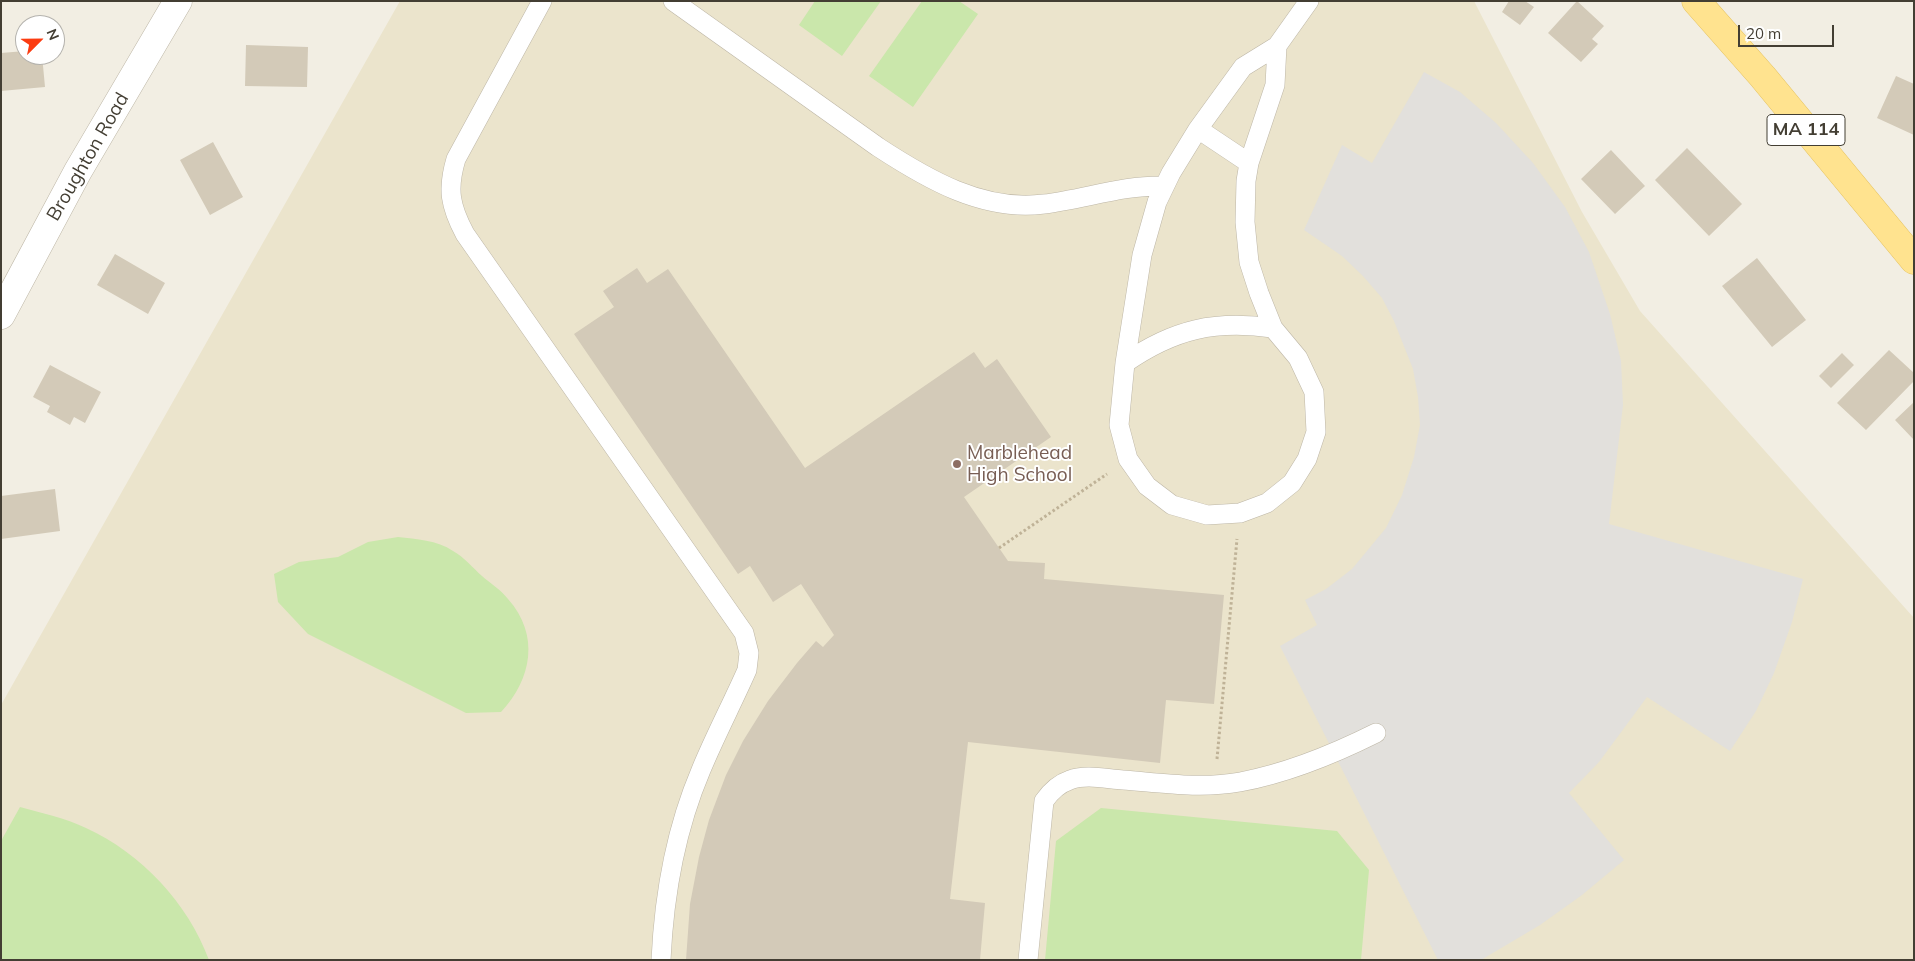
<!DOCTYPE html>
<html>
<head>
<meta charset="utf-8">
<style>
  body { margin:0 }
  #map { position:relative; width:1915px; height:961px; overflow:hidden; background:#f2eee3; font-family:Mulish,sans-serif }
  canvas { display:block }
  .frame { position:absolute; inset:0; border:2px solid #433e33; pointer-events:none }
  .north { position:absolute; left:15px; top:15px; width:50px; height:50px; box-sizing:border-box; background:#fff; border:1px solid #b4b2ad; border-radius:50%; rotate:67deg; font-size:14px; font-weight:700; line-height:20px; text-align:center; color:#433e33 }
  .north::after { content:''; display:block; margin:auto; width:18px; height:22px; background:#fb3c11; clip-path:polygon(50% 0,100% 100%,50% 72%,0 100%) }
  .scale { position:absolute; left:1738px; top:25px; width:96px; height:22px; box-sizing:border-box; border:2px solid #433e33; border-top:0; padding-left:6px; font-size:15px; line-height:18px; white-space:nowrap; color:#433e33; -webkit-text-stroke:4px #fff; paint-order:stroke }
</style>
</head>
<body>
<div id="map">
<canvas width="1915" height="961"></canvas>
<div class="frame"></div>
<div class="north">N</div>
<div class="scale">20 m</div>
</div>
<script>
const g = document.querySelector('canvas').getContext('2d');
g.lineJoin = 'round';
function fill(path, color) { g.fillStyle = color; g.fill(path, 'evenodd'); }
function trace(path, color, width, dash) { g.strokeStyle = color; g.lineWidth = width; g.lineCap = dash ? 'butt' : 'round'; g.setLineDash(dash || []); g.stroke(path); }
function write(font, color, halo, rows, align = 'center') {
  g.font = font + ' Mulish,sans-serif'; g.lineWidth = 4; g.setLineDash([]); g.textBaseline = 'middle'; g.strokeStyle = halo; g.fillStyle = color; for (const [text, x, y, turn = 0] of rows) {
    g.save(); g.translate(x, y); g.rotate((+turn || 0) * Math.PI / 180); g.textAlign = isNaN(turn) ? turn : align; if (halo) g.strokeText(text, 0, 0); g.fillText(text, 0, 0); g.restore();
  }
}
fill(new Path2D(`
  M 400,1 L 1474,1 L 1582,212 L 1640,311 L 1914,618 L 1914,960 L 1,960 L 1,705 Z`), '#ebe4cc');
fill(new Path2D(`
  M 815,1 L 881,1 L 842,56 L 799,25 Z
  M 922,1 L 959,1 L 978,14 L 913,107 L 869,76 Z
  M 398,537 C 416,539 437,540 453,551 C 464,557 473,568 482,576 C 490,583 501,590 508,599 C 540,635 532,679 501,712 L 466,713 L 308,634 L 278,602 L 274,574 L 299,562 L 338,557 L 368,542 Z
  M 20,807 C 42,813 65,818 86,828 C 141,853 188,903 209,960 L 1,960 L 1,841 Z
  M 1101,808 L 1337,831 L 1369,870 L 1361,960 L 1045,960 L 1056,841 Z`), '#cae7ab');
fill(new Path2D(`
  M 1424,72 L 1460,92 L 1496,123 L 1533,163 L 1565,207 L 1589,252 L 1610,314 L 1621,361 L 1623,405 L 1609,524 L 1803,579 L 1792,622 L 1774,673 L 1756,711 L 1730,751 L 1647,697 L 1599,762 L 1569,793 L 1624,860 L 1582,895 L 1540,925 L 1481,960 L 1438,960 L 1280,646 L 1317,625 L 1305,600 L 1326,589 L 1352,569 L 1386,528 L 1402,495 L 1414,457 L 1420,425 L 1418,397 L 1413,369 L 1394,321 L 1382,298 L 1363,276 L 1342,256 L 1304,230 L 1342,145 L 1372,163 Z`), '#e2e0dc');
fill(new Path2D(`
  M 1509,1 L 1525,1 L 1534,7 L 1520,25 L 1502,12 Z
  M 1577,1 L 1604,26 L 1592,39 L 1598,44 L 1581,62 L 1548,33 Z
  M 246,45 L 308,47 L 307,87 L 245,86 Z
  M 25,51 L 25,55 L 42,55 L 45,87 L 1,91 L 1,53 Z
  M 1896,76 L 1914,84 L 1914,135 L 1877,118 Z
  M 213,142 L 243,197 L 210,215 L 180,160 Z
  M 1687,148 L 1742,204 L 1709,236 L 1655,180 Z
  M 1611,150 L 1645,186 L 1615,214 L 1581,179 Z
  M 115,254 L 165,283 L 148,314 L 97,285 Z
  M 1757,258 L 1806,320 L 1772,347 L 1722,286 Z
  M 637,268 L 647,283 L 668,269 L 805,468 L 974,352 L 985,368 L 997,359 L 1051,437 L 964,497 L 1008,561 L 1045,563 L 1044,579 L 1224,595 L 1214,704 L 1166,700 L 1160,763 L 968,742 L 950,899 L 985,903 L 980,960 L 686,960 L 690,904 L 699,857 L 709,820 L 726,775 L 743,741 L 768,701 L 797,663 L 816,641 L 823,647 L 834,635 L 801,584 L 773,602 L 750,566 L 738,574 L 574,334 L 614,307 L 603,291 Z
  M 1889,350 L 1914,373 L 1914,381 L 1866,430 L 1837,403 Z
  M 1842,353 L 1854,365 L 1831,388 L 1819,376 Z
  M 50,365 L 101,392 L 85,423 L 74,417 L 70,425 L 47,412 L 50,406 L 33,397 Z
  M 1914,402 L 1914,440 L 1895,420 Z
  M 55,489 L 60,531 L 1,539 L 1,496 Z`), '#d3cab8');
const service = new Path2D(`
  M 542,1 L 456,159 C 447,189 450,206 465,234 L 744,633 L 749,653 L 747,670 C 732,704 715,736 701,770 C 675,831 664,895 661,960
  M 673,1 L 878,147 C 927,179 983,212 1044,204 C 1085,199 1123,185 1164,186
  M 1277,46 L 1275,85 L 1249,163 L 1246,181 L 1245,222 L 1249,262 L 1259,293 L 1273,328 L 1298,358 L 1314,392 L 1316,432 L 1307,459 L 1292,483 L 1267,503 L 1240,513 L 1207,515 L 1172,505 L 1147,486 L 1128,459 L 1119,425 L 1125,363 L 1142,255 L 1157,202 L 1171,173 L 1198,129 L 1243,67 L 1277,46 L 1309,1
  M 1198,129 L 1249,163
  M 1125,363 C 1174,329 1215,320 1273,328
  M 1028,960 L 1044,801 C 1051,791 1058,784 1070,780 C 1085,774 1107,779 1123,780 C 1162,783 1201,789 1240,782 C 1288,773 1332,755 1376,733`);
const minor = new Path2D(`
  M 1,315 L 78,171 L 178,1`);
const primary = new Path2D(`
  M 1696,1 L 1763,77 L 1914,260`);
trace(service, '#bdb6a6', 20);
trace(minor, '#bdb6a6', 29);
trace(primary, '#e4c15f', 29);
trace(new Path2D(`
  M 999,548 L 1107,474
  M 1217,759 L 1237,539`), '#bfb297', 3, [2.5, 2.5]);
trace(service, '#fff', 19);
trace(minor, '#fff', 28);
trace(primary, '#ffe38f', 28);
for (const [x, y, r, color] of [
  [957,464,5,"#8d6e63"]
]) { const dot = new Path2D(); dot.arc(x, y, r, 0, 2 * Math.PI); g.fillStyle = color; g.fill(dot); trace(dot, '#fff', 2); }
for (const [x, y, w] of [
  [1806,130,78]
]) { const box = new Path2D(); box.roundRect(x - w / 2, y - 15.5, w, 31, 4); g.fillStyle = '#fff'; g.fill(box); trace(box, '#433e33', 1); }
write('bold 18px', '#433e33', null, [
  ["MA 114",1806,130]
]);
write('19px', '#433e33', '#fff', [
  ["Broughton Road",88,157,-60]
]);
write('19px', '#785e54', '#fff', [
  ["Marblehead",967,453],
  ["High School",967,475]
], 'left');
</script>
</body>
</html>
